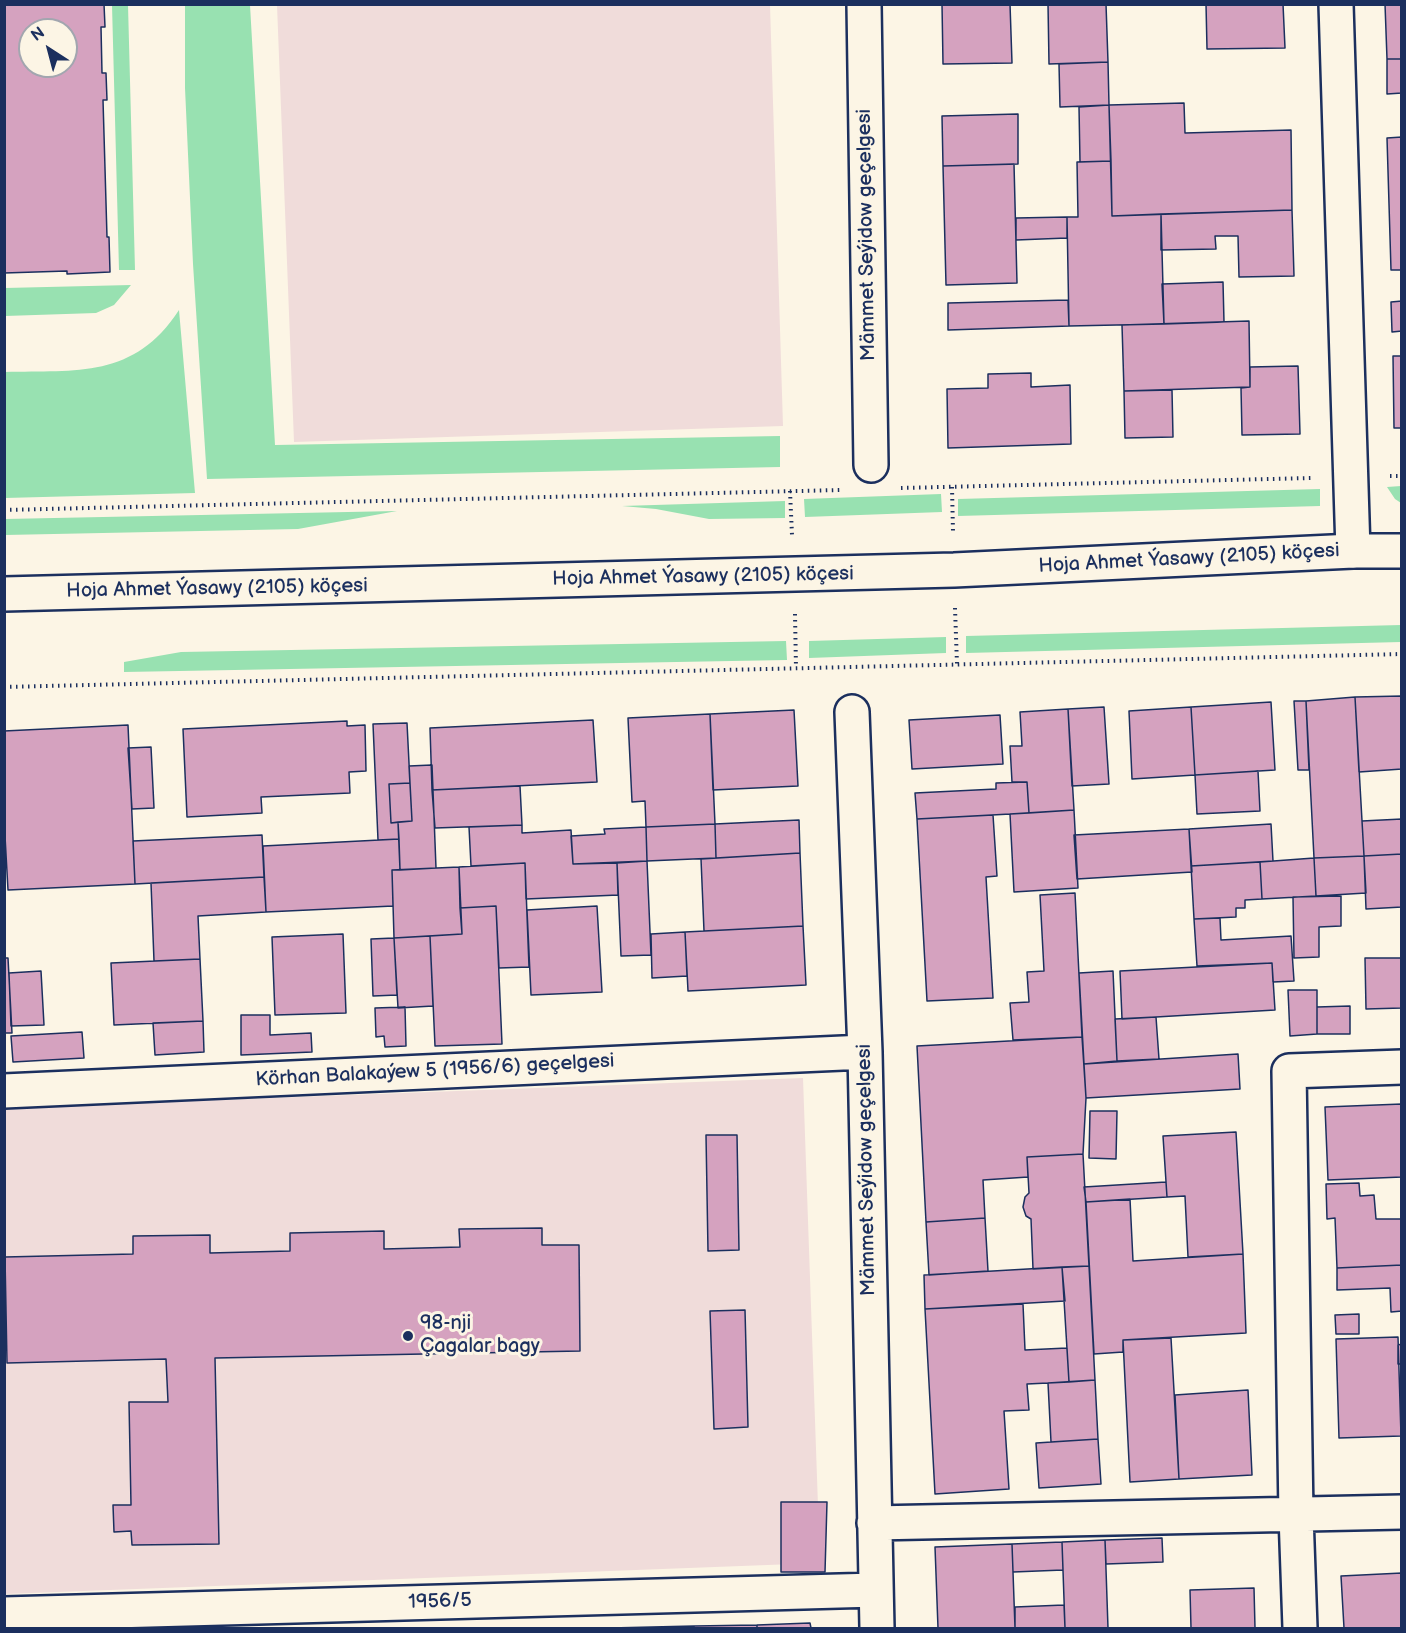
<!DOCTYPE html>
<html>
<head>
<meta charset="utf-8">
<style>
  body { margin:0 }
  #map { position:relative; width:1406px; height:1633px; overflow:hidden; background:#fcf5e5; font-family:"Balsamiq Sans",sans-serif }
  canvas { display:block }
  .frame { position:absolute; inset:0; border:6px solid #1b2f5e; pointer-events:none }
  .north { position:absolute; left:18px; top:18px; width:60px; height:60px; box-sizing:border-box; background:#fcf5e5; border:2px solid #a2a6af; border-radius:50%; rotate:324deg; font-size:16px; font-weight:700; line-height:24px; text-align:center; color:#1b2f5e }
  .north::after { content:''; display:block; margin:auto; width:21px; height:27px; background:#1b2f5e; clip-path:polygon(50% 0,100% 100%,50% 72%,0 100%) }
</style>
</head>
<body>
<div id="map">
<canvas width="1406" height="1633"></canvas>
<div class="frame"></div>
<div class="north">N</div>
</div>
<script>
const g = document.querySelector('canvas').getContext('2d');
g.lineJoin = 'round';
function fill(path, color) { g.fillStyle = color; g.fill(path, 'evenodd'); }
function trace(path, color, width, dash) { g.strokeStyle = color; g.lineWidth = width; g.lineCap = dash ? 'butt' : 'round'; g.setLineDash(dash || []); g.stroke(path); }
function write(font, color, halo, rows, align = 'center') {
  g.font = font + ' "Balsamiq Sans",sans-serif'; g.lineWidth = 6; g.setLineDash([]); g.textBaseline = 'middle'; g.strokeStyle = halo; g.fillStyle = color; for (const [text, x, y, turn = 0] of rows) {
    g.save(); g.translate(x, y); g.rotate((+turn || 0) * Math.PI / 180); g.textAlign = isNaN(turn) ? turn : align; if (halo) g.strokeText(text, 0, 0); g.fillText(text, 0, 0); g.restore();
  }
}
fill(new Path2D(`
  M 277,5 L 770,5 L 783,426 L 294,442 Z
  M 803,1078 L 820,1563 L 5,1594 L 4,1108 Z`), '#f0dcda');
fill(new Path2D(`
  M 112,5 L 128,5 L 135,270 L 119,270 Z
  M 185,5 L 250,5 L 275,445 L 780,436 L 780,467 L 207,479 L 193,264 L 185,88 Z
  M 131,285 L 114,305 L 96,313 L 5,316 L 5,288 Z
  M 179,310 L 195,493 L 5,498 L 5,372 C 77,370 134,379 179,310 Z
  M 1401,486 L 1402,486 L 1401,503 L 1395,499 L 1387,487 Z
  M 1320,489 L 1320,506 L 958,516 L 958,499 Z
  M 941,494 L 942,512 L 805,517 L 804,499 Z
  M 785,501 L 785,518 L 709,519 L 656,509 L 622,506 Z
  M 397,511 L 298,529 L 5,535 L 5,519 Z
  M 1401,625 L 1401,642 L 966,653 L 966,636 Z
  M 946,637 L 946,653 L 809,658 L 809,641 Z
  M 786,641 L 787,660 L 124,672 L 124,662 L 181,652 Z`), '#98e1b1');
const building = new Path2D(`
  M 4,4 L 104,4 L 105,27 L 101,27 L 102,73 L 106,73 L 107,100 L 103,100 L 107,237 L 109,237 L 110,272 L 67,274 L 67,271 L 4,273 ZM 30,30 L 66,30 L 66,66 L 30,66 Z
  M 942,4 L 1010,4 L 1012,63 L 943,64 Z
  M 1048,4 L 1106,4 L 1108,62 L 1049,64 Z
  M 1206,4 L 1283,4 L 1285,48 L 1207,49 Z
  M 1385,4 L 1402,4 L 1402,59 L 1387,59 Z
  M 1387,59 L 1402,59 L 1402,93 L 1387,94 Z
  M 1108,62 L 1109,105 L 1060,107 L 1059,64 Z
  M 1184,103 L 1185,133 L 1291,130 L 1292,210 L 1112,216 L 1109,105 Z
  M 1109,105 L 1111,161 L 1080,162 L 1079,107 Z
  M 1018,114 L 1018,164 L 943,166 L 942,116 Z
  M 1402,137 L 1402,270 L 1391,270 L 1387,138 Z
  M 1111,161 L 1112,216 L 1161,214 L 1164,324 L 1069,326 L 1067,217 L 1078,217 L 1077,162 Z
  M 1014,164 L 1017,283 L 946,285 L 943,166 Z
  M 1292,210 L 1294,276 L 1239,277 L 1238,236 L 1215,236 L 1216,249 L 1161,250 L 1161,214 Z
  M 1067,217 L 1067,238 L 1016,240 L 1016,218 Z
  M 1223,282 L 1224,322 L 1164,324 L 1162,284 Z
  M 1068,300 L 1069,326 L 948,330 L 948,303 Z
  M 1402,301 L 1402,331 L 1392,332 L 1391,302 Z
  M 1249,321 L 1250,387 L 1124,391 L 1122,325 Z
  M 1393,356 L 1402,356 L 1402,428 L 1394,428 Z
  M 1298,366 L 1300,434 L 1242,435 L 1241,388 L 1250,387 L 1250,367 Z
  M 1031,373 L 1031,387 L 1070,385 L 1071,444 L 948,448 L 947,389 L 988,388 L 988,374 Z
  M 1172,390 L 1173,437 L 1125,438 L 1124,391 Z
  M 1402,696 L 1402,769 L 1359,772 L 1355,697 Z
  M 1355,697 L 1364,856 L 1314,858 L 1306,701 Z
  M 1294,701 L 1306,701 L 1309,770 L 1298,770 Z
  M 1271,702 L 1275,770 L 1195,775 L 1191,707 Z
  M 1104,707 L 1109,784 L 1072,786 L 1068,709 Z
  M 1191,707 L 1195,775 L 1132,779 L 1129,711 Z
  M 1068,709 L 1074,810 L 1029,813 L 1027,782 L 1012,782 L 1010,746 L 1022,746 L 1020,712 Z
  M 794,710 L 798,786 L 713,790 L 710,714 Z
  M 710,714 L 715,824 L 646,827 L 645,801 L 632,802 L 628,718 Z
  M 1000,715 L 1003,764 L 912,769 L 909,720 Z
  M 593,720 L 597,782 L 432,790 L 430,728 Z
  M 347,721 L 347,726 L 365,725 L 366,771 L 349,772 L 350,793 L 261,797 L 262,813 L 187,817 L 183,729 Z
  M 407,723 L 410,783 L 389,784 L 391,823 L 398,822 L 399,839 L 378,840 L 373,724 Z
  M 128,725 L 135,884 L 8,890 L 4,818 L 4,731 Z
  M 151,747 L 154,808 L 132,809 L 128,748 Z
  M 432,765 L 436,868 L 400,870 L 398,822 L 412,821 L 409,766 Z
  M 1258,771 L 1260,811 L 1197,814 L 1195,775 Z
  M 1027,782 L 1029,813 L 917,819 L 915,793 L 996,789 L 996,783 Z
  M 410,783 L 412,821 L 391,823 L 389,784 Z
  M 520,786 L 522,825 L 435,828 L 432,790 Z
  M 1074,810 L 1078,888 L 1014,892 L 1010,814 Z
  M 993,815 L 997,876 L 986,877 L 993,998 L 927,1001 L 917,819 Z
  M 1402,819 L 1402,854 L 1364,856 L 1362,821 Z
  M 799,820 L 800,853 L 716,858 L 715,824 Z
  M 715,824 L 716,858 L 647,861 L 646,827 Z
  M 1271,824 L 1273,861 L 1191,866 L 1189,829 Z
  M 522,825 L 522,833 L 571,830 L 573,864 L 617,863 L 618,895 L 526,899 L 525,863 L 471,866 L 469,827 Z
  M 646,827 L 647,861 L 573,864 L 571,836 L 605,834 L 604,829 Z
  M 1189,829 L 1192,872 L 1077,879 L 1074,835 Z
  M 262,835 L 264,877 L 135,884 L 133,841 Z
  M 399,839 L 400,870 L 392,870 L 393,906 L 266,912 L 263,846 Z
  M 800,853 L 803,926 L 704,931 L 701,859 Z
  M 1402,854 L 1402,907 L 1366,909 L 1364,856 Z
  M 1364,856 L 1366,893 L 1316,896 L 1314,858 Z
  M 1314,858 L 1316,896 L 1262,899 L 1260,862 Z
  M 647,861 L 651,955 L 621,956 L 617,863 Z
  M 1260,862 L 1262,899 L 1245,900 L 1245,908 L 1236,908 L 1236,917 L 1194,919 L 1191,866 Z
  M 525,863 L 529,967 L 499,968 L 496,906 L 460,908 L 459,867 Z
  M 459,867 L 462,934 L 394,938 L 392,870 Z
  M 264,877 L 266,912 L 198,916 L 200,959 L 154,961 L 151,883 Z
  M 1075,893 L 1082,1037 L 1013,1040 L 1010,1003 L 1029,1002 L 1027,972 L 1044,971 L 1040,895 Z
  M 1341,896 L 1341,926 L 1319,927 L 1319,957 L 1294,958 L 1293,897 Z
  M 496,906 L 502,1044 L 435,1046 L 430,936 L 462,934 L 460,908 Z
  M 597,906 L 602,992 L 531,995 L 527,910 Z
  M 1220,918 L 1221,940 L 1291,936 L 1294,981 L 1273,982 L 1272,963 L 1197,966 L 1194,919 Z
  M 803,926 L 806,985 L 688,991 L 685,932 Z
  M 685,932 L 687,976 L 652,978 L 651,934 Z
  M 343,934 L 346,1013 L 275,1015 L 272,937 Z
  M 430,936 L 433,1006 L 398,1008 L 394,938 Z
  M 394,938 L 397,995 L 373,996 L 371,939 Z
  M 4,958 L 8,958 L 12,1033 L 4,1033 Z
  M 1365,958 L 1402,958 L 1402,1008 L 1366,1009 Z
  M 200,959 L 203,1021 L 114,1025 L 111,963 Z
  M 1272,963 L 1275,1010 L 1122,1019 L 1120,971 Z
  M 41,971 L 44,1025 L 11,1026 L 9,973 Z
  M 1113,971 L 1117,1061 L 1084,1064 L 1079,973 Z
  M 1288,990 L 1317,990 L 1317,1034 L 1290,1036 Z
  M 1350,1006 L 1350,1034 L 1317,1034 L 1317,1007 Z
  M 405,1007 L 406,1046 L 385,1047 L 384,1036 L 376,1037 L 375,1008 Z
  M 241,1015 L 270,1015 L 270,1035 L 311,1033 L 312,1052 L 241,1055 Z
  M 1156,1017 L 1159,1059 L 1117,1061 L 1115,1019 Z
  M 203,1021 L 204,1052 L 155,1055 L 153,1023 Z
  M 82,1032 L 84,1058 L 13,1062 L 11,1036 Z
  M 1082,1037 L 1086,1098 L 1083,1154 L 1027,1157 L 1028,1177 L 983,1180 L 985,1218 L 926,1222 L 917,1046 Z
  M 1238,1054 L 1240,1089 L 1086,1098 L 1084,1064 Z
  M 1402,1104 L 1402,1177 L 1328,1180 L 1325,1107 Z
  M 1090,1111 L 1117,1111 L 1116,1159 L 1089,1158 Z
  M 1236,1132 L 1243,1254 L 1188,1257 L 1185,1196 L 1167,1197 L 1163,1136 Z
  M 706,1135 L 737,1135 L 739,1250 L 708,1251 Z
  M 1083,1154 L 1089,1266 L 1033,1269 L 1031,1219 L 1026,1216 L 1023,1207 L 1025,1197 L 1029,1193 L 1027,1157 Z
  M 1166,1182 L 1167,1197 L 1086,1202 L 1084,1187 Z
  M 1359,1183 L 1360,1196 L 1374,1195 L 1376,1219 L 1402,1219 L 1402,1265 L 1337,1268 L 1335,1218 L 1327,1219 L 1326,1184 Z
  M 1130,1199 L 1133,1261 L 1243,1254 L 1246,1333 L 1123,1340 L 1123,1352 L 1094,1354 L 1086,1202 Z
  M 985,1218 L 988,1271 L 929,1275 L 926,1222 Z
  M 542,1228 L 542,1245 L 579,1245 L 580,1351 L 215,1358 L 219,1544 L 132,1545 L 131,1531 L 114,1532 L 113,1505 L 131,1505 L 129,1402 L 168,1402 L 166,1359 L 7,1363 L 5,1257 L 133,1254 L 133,1236 L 210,1235 L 210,1253 L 290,1251 L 290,1233 L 384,1231 L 384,1249 L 460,1247 L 459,1229 Z
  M 1402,1265 L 1402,1311 L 1391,1312 L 1390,1288 L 1337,1290 L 1337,1268 Z
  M 1089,1266 L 1095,1380 L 1069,1382 L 1062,1267 Z
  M 1062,1267 L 1065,1301 L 925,1309 L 924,1275 Z
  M 1023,1304 L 1025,1350 L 1067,1348 L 1069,1382 L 1027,1384 L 1029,1410 L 1004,1411 L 1009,1489 L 935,1494 L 925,1309 Z
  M 745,1310 L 748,1427 L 714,1429 L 710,1311 Z
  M 1359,1314 L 1359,1334 L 1336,1334 L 1335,1315 Z
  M 1398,1337 L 1401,1436 L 1339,1438 L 1336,1339 Z
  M 1171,1338 L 1179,1479 L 1130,1482 L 1123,1340 Z
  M 1402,1344 L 1402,1364 L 1398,1364 L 1398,1345 Z
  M 1095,1380 L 1098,1439 L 1051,1442 L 1048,1383 Z
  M 1248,1390 L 1252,1475 L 1179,1479 L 1175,1395 Z
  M 1098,1439 L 1101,1484 L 1039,1488 L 1036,1443 Z
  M 781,1502 L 827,1502 L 825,1572 L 781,1572 Z
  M 1162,1538 L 1163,1562 L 1106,1564 L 1105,1540 Z
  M 1105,1540 L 1108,1628 L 1065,1628 L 1062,1542 Z
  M 1062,1542 L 1063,1570 L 1013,1572 L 1012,1544 Z
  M 1012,1544 L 1015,1628 L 938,1628 L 935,1547 Z
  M 1402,1573 L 1402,1628 L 1344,1628 L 1341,1576 Z
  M 1254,1588 L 1255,1628 L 1191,1628 L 1190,1590 Z
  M 1064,1605 L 1065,1628 L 1015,1628 L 1015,1607 Z
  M 810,1623 L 811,1628 L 757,1628 L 757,1625 Z
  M 757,1625 L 757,1628 L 694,1628 L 694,1626 Z
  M 694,1626 L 694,1628 L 610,1628 Z`);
fill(building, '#d5a2bf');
trace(building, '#1b2f5e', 1.5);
const street = new Path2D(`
  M 864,4 L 871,465
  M 1336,4 L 1353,551
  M 852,712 L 865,1052 L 877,1628
  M 4,1091 L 865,1052
  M 874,1523 L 1402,1512
  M 4,1614 L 876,1590
  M 1300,1628 L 1296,1515 L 1289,1071 L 1402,1067`);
const secondary = new Path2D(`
  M 4,594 L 954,570 L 1353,551 L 1402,551`);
trace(street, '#1b2f5e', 38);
trace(secondary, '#1b2f5e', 38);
trace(new Path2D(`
  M 1390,476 L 1402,476
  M 952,487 L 953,532
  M 901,488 L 1311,478
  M 790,491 L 792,535
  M 4,510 L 840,490
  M 955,608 L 957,664
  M 795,614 L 796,668
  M 4,687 L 1402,654`), '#1b2f5e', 4, [1.5, 4.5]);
trace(street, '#fcf5e5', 33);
trace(secondary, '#fcf5e5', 33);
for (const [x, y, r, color] of [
  [408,1336,6,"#1b2f5e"]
]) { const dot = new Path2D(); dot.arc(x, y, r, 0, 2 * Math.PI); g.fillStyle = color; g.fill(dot); trace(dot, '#fcf5e5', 2); }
write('20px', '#1b2f5e', '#fcf5e5', [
  ["Mämmet Seýidow geçelgesi",867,235,-91],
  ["Hoja Ahmet Ýasawy (2105) köçesi",1189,559,-3],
  ["Hoja Ahmet Ýasawy (2105) köçesi",703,577,-1],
  ["Hoja Ahmet Ýasawy (2105) köçesi",217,589,-1],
  ["Körhan Balakaýew 5 (1956/6) geçelgesi",435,1071,-3],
  ["Mämmet Seýidow geçelgesi",867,1170,-91],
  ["1956/5",440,1602,-2]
]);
write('20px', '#1b2f5e', '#fcf5e5', [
  ["98-nji",420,1324],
  ["Çagalar bagy",420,1347]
], 'left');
</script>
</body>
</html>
